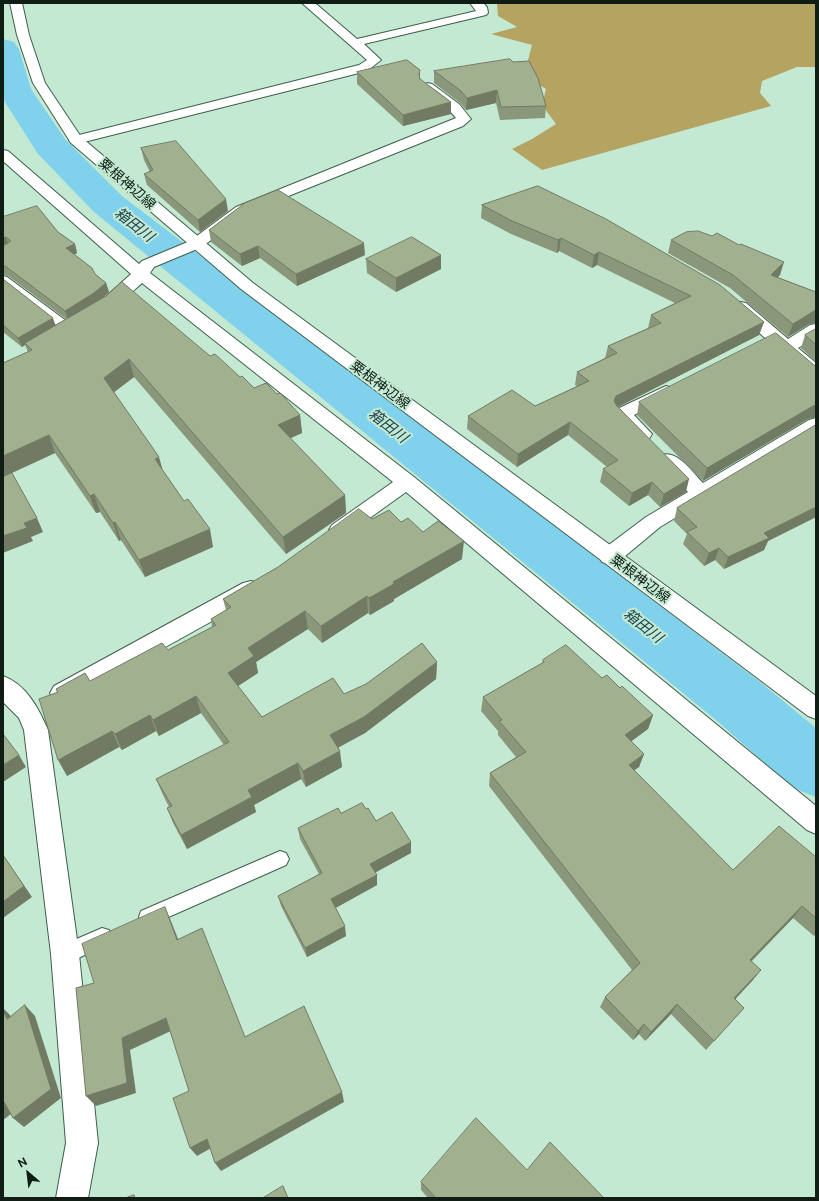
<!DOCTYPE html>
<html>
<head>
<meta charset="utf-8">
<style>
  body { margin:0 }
  #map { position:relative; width:819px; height:1201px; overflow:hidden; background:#c4e9d2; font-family:"Public Sans",sans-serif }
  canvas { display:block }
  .frame { position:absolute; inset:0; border:4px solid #101d15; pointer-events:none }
  .north { position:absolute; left:8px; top:1153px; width:40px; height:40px; -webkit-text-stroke:3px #c4e9d2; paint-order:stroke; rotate:332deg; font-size:11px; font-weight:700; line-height:16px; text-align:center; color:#101d15 }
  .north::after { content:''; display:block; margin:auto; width:14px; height:18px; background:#101d15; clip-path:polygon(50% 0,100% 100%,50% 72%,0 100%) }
</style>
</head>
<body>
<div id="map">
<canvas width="819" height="1201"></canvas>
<div class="frame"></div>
<div class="north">N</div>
</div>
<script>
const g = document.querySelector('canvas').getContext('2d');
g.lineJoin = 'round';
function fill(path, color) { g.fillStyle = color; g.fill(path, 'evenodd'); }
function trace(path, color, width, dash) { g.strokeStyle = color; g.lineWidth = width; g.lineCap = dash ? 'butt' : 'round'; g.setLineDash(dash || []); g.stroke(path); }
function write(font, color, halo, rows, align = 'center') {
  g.font = font + ' "Public Sans","Noto Sans JP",sans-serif'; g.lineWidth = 4; g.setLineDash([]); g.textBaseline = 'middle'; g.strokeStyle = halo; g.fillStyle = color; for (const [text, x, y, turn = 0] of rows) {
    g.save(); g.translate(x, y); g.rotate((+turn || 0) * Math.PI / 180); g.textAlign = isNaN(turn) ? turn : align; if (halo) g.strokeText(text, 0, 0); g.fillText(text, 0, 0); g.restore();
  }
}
fill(new Path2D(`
  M 497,3 L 816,3 L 816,67 L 797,67 L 762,81 L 760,93 L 771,106 L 542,170 L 512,149 L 532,139 L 556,124 L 542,105 L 546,89 L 524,76 L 532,45 L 491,34 L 517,27 L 498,16 Z`), '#b4a361');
fill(new Path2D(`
  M 3,39 L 14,42 L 19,49 L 31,89 L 65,139 L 122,196 L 760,682 L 816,728 L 816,797 L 793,788 L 716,720 L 94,212 L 38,154 L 3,99 Z`), '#80d2ec');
const lane = new Path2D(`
  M 3,276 L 7,277 L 73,326 L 75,329 L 73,332 L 65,332 L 3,284 Z
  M 280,851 L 286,853 L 289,859 L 286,865 L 155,923 L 148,926 L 141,923 L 139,917 L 141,911 Z
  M 102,928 L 109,930 L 112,937 L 109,944 L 65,964 L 58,961 L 55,954 L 58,947 Z`);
const street = new Path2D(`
  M 302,3 L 315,3 L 357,39 L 476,11 L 470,3 L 483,3 L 487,7 L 488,13 L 486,15 L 364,44 L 381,60 L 367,71 L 76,144 L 71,143 L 69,140 L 71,137 L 359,65 L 367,60 Z
  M 427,83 L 432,84 L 459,104 L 471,119 L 463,126 L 246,213 L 202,247 L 154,267 L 150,273 L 414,477 L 816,806 L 816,834 L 807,830 L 406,492 L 346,535 L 339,538 L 332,535 L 329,530 L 332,525 L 393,482 L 142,283 L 111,311 L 105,312 L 99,311 L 97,307 L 99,303 L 131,274 L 3,161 L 3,150 L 8,151 L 139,264 L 142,261 L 190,241 L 236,207 L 456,118 L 449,110 L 422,90 L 421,87 Z
  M 740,302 L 746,303 L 788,339 L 810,325 L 816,324 L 816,338 L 798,348 L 816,363 L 816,379 L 810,377 L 734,311 L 732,307 L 734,303 Z
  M 666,386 L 672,388 L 675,392 L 672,396 L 634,415 L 652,434 L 649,439 C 634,443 620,426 613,414 L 615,410 Z
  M 816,418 L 816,433 L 660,527 L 618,562 L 610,564 L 602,562 L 599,556 L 602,550 L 646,517 L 688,492 L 661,465 L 658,460 L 661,455 C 678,450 692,472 703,483 L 809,420 Z
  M 251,581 L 259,583 L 262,589 L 259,595 L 70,700 L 62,703 L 54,700 L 50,693 L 54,686 L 243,583 Z
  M 3,676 C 26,684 39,709 48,730 L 79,954 L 98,1143 L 88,1198 L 56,1198 L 66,1143 L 51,954 L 24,730 L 19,718 L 3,702 Z`);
const secondary = new Path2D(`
  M 10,3 L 22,3 L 29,35 L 45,83 L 81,137 L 253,283 L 816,696 L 816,719 L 808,716 L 241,289 L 71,143 L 33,83 L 17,35 Z`);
trace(lane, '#3e5e4b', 2);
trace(street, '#3e5e4b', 2);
trace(secondary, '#3e5e4b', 2);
fill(lane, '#fff');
fill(street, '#fff');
fill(secondary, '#fff');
fill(new Path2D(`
  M 434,71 L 546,106 L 545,118 L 500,120 L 496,103 L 466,110 L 460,103 L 434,83 Z
  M 357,72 L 420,79 L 451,102 L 451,114 L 403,126 L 357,84 Z
  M 141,148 L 228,211 L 200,232 L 147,185 L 144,174 L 150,172 L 144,160 Z
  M 538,186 L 764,322 L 759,335 L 618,407 L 686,492 L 660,507 L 648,495 L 629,506 L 600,482 L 603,469 L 607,467 L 568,435 L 517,467 L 467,429 L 468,416 L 535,406 L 577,386 L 575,385 L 577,372 L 605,358 L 608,346 L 648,328 L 651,315 L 675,303 L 597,265 L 592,268 L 559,251 L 557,253 L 511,234 L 481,218 L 482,205 Z
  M 3,217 L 58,232 L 75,244 L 77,253 L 74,255 L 95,274 L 106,283 L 109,292 L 103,298 L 210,356 L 240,377 L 254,388 L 277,394 L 300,415 L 302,433 L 290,438 L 345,495 L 346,513 L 286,554 L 134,377 L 114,392 L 162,470 L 213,547 L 145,577 L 121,540 L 119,541 L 100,512 L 96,513 L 55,453 L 3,477 L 3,363 L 28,352 L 25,345 L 22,347 L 3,332 L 3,279 L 55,325 L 66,319 L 8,276 L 3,275 Z
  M 209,230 L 365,255 L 297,286 L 260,258 L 242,266 L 211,242 Z
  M 671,240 L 780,275 L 777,277 L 816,292 L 816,323 L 809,324 L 788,337 L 730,288 L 668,253 Z
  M 366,259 L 441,269 L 396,292 L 367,273 Z
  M 816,329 L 816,362 L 801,348 L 805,335 Z
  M 814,365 L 816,366 L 816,417 L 808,419 L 703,481 L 637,415 L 639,402 Z
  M 816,425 L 816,517 L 768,541 L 764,550 L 724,569 L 715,560 L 704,566 L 683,544 L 687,534 L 674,521 L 677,508 Z
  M 372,519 L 401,522 L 423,532 L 462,559 L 394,599 L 394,601 L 370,615 L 368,613 L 322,643 L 308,629 L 256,662 L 258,673 L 238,686 L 262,717 L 344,694 L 437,662 L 436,679 L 365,733 L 338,748 L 342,767 L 306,787 L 301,779 L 254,805 L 256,812 L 187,849 L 173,823 L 167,808 L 169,807 L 163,795 L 156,779 L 224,745 L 201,713 L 159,736 L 156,731 L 122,750 L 119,747 L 67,776 L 57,692 L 56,689 L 90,681 L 168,650 L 212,627 L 211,619 L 226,610 L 223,599 Z
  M 543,660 L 602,678 L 620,688 L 653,715 L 648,729 L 631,741 L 644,754 L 639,767 L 634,770 L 733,870 L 816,857 L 816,934 L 814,936 L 793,918 L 752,961 L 753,980 L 735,999 L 744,1008 L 736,1017 L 706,1050 L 671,1014 L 645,1041 L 639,1034 L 633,1040 L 600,1007 L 605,997 L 632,970 L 489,786 L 490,773 L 516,757 L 498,735 L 498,731 L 481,711 L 483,697 L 542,663 Z
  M 366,809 L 376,821 L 411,853 L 375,872 L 377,875 L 377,885 L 335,908 L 346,936 L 307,957 L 281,906 L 278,896 L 319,874 L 300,839 L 298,828 L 341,813 Z
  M 527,1170 L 604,1198 L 428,1198 L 421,1190 L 421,1182 Z`), '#8a977a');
fill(new Path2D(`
  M 420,70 L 420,82 L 419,74 Z
  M 497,90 L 496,103 L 466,110 L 467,98 Z
  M 451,102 L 451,114 L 403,126 L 403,115 Z
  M 226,199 L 228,211 L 200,232 L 198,220 Z
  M 6,237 L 9,247 L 3,247 L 3,238 Z
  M 561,238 L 559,251 L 557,253 L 558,240 Z
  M 364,243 L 365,255 L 297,286 L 296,274 Z
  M 75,244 L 77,253 L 68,258 L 66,248 Z
  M 258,246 L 260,258 L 242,266 L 240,254 Z
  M 599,252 L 597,265 L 592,268 L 594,255 Z
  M 441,255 L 441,269 L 396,292 L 396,278 Z
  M 784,262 L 780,275 L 767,288 L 771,275 Z
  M 106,283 L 109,292 L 97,303 L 68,320 L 65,311 Z
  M 816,310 L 816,323 L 809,324 L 788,337 L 793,324 L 814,311 Z
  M 53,318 L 56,327 L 25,343 L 25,345 L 22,347 L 18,338 Z
  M 764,322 L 759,335 L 614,409 L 614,401 L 616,396 Z
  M 129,359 L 134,377 L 109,396 L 104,378 Z
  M 816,405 L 816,417 L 808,419 L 703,481 L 707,468 L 813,406 Z
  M 300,415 L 302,433 L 280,443 L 278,425 Z
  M 570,422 L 568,435 L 517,467 L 518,454 Z
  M 49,435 L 55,453 L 3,477 L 3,456 Z
  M 159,457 L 164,475 L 155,459 Z
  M 689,479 L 686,492 L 660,507 L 664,494 Z
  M 652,482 L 648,495 L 629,506 L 632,493 Z
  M 94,494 L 100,512 L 96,513 L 90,496 Z
  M 345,495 L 346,513 L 286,554 L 283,537 Z
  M 816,507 L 816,517 L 768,541 L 764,550 L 724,569 L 728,557 L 764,533 Z
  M 37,518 L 43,532 L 31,537 L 33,541 L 3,553 L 3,536 L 24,523 Z
  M 115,522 L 121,540 L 119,541 L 113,523 Z
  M 210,529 L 213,547 L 145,577 L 139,560 Z
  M 464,541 L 462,559 L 394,599 L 394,601 L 370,615 L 369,598 L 393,582 Z
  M 719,548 L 715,560 L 704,566 L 709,553 Z
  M 367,596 L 368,613 L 322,643 L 321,626 Z
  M 305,611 L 308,629 L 256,662 L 258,673 L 232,690 L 228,673 L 248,648 Z
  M 437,662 L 436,679 L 365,733 L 331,751 L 330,735 Z
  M 196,696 L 201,713 L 159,736 L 153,720 Z
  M 150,715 L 156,731 L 122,750 L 115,734 Z
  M 653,715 L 648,729 L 621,749 L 625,735 Z
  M 112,731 L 119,747 L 67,776 L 58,760 Z
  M 340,751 L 342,767 L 306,787 L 303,771 Z
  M 644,754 L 639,767 L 624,778 L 629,765 Z
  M 19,755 L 26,767 L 3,782 L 3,765 Z
  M 298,763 L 301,779 L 254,805 L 256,812 L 187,849 L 181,835 L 248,790 Z
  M 411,842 L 411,853 L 371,875 L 370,864 Z
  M 3,855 L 32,897 L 3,918 Z
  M 377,875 L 377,885 L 332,910 L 331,899 Z
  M 802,906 L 793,918 L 742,970 L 750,960 Z
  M 165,907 L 171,921 L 184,954 L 177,940 Z
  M 345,926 L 346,936 L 307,957 L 305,948 Z
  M 761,970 L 753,980 L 727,1008 L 734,998 Z
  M 677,1004 L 671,1014 L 645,1041 L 651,1032 Z
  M 25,1005 L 35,1016 L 61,1098 L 24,1127 L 13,1118 Z
  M 3,1008 L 10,1015 L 18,1030 L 7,1019 L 3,1011 Z
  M 166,1018 L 173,1030 L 130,1050 L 136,1093 L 96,1106 L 86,1096 L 122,1038 Z
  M 644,1024 L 639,1034 L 633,1040 L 638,1031 Z
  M 342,1092 L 344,1102 L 221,1171 L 215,1163 Z
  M 3,1102 L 4,1102 L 15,1111 L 3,1120 Z
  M 207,1139 L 213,1147 L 197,1156 L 190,1148 Z`), '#717b63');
const building = new Path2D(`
  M 510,59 L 513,62 L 529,61 L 538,78 L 546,106 L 501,107 L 497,90 L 467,98 L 460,90 L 434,71 Z
  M 407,60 L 420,70 L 419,74 L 420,79 L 451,102 L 403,115 L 357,72 Z
  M 176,141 L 226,199 L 198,220 L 144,174 L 153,170 L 141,148 Z
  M 538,186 L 606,219 L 720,285 L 764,322 L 616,396 L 614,401 L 617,406 L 689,479 L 664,494 L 652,482 L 632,493 L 603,469 L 618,460 L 570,422 L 518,454 L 468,416 L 512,390 L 535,406 L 589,381 L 577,372 L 617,353 L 608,346 L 661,323 L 651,315 L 691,296 L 599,252 L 594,255 L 561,238 L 558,240 L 512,221 L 482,205 Z
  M 278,190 L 364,243 L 296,274 L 258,246 L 240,254 L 209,230 L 245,203 Z
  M 37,206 L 58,232 L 75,244 L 66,248 L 92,268 L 95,274 L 106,283 L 94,293 L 65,311 L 5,266 L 3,266 L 3,246 L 11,241 L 6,237 L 3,238 L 3,217 Z
  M 698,231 L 712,236 L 717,233 L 739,245 L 741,244 L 784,262 L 771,275 L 816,292 L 816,310 L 814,311 L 793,324 L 733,275 L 671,240 L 686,232 Z
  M 412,237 L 441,255 L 396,278 L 366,259 Z
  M 3,279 L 53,318 L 18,338 L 3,325 Z
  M 122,282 L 210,356 L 215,354 L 240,377 L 242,376 L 254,388 L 266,383 L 277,394 L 280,393 L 300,415 L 278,425 L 345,495 L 283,537 L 129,359 L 104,378 L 159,457 L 155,459 L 184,501 L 188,499 L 210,529 L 139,560 L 115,522 L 113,523 L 94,494 L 90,496 L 49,435 L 3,456 L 3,363 L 32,350 L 25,343 L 106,296 Z
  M 816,329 L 816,345 L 805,335 Z
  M 776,333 L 814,365 L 816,366 L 816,405 L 813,406 L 707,468 L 639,402 Z
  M 816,425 L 816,507 L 764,533 L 769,538 L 728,557 L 719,548 L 709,553 L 687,532 L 697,527 L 677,508 Z
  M 12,473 L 37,518 L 24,523 L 27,528 L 3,536 L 3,477 Z
  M 359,509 L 372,519 L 389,510 L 401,522 L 408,518 L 423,532 L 438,521 L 464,541 L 393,582 L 394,584 L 369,598 L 367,596 L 321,626 L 305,611 L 248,648 L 254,656 L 228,673 L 262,717 L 333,678 L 344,694 L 366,684 L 422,643 L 437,662 L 364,717 L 330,735 L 340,751 L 303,771 L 298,763 L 248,790 L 252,797 L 181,835 L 167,808 L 172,806 L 156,779 L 229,742 L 196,696 L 153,720 L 150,715 L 115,734 L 112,731 L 58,760 L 39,699 L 58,692 L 56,689 L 85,673 L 90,681 L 162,643 L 168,650 L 216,625 L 211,619 L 231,607 L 223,599 L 278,567 Z
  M 566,645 L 602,678 L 607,675 L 620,688 L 622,686 L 653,715 L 625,735 L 644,754 L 629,765 L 733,870 L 779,826 L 816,857 L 816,918 L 802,906 L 750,960 L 761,970 L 734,998 L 744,1008 L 714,1041 L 677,1004 L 651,1032 L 644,1024 L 638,1031 L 605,997 L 640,963 L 490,773 L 526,752 L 499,721 L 502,720 L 483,697 L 544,662 L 543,660 Z
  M 3,734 L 19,755 L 3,765 Z
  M 362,803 L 366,809 L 368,808 L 376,821 L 392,812 L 411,842 L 370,864 L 377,875 L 331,899 L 345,926 L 305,948 L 278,896 L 322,873 L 298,828 L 338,808 L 341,813 Z
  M 3,855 L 24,886 L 3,902 Z
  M 165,907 L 177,940 L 202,928 L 245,1037 L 304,1006 L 342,1092 L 215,1163 L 207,1139 L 190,1148 L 173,1098 L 189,1091 L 166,1018 L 122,1038 L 127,1083 L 86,1096 L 76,988 L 94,983 L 82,944 Z
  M 25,1005 L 51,1089 L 13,1118 L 4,1102 L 3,1102 L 3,1011 L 7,1019 Z
  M 476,1118 L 527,1170 L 550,1142 L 604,1198 L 436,1198 L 421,1182 Z
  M 283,1186 L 288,1198 L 263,1198 Z
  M 134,1195 L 135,1198 L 126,1198 Z`);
fill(building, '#a1b08e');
trace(building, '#717b63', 1);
write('14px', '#101d15', '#c4e9d2', [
  ["粟根神辺線",127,184,41],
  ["粟根神辺線",380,385,37],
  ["粟根神辺線",640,579,37]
]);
write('italic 15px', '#1d434f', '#c4e9d2', [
  ["箱田川",134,225,38],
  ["箱田川",388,426,38],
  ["箱田川",643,626,38]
]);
</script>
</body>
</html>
